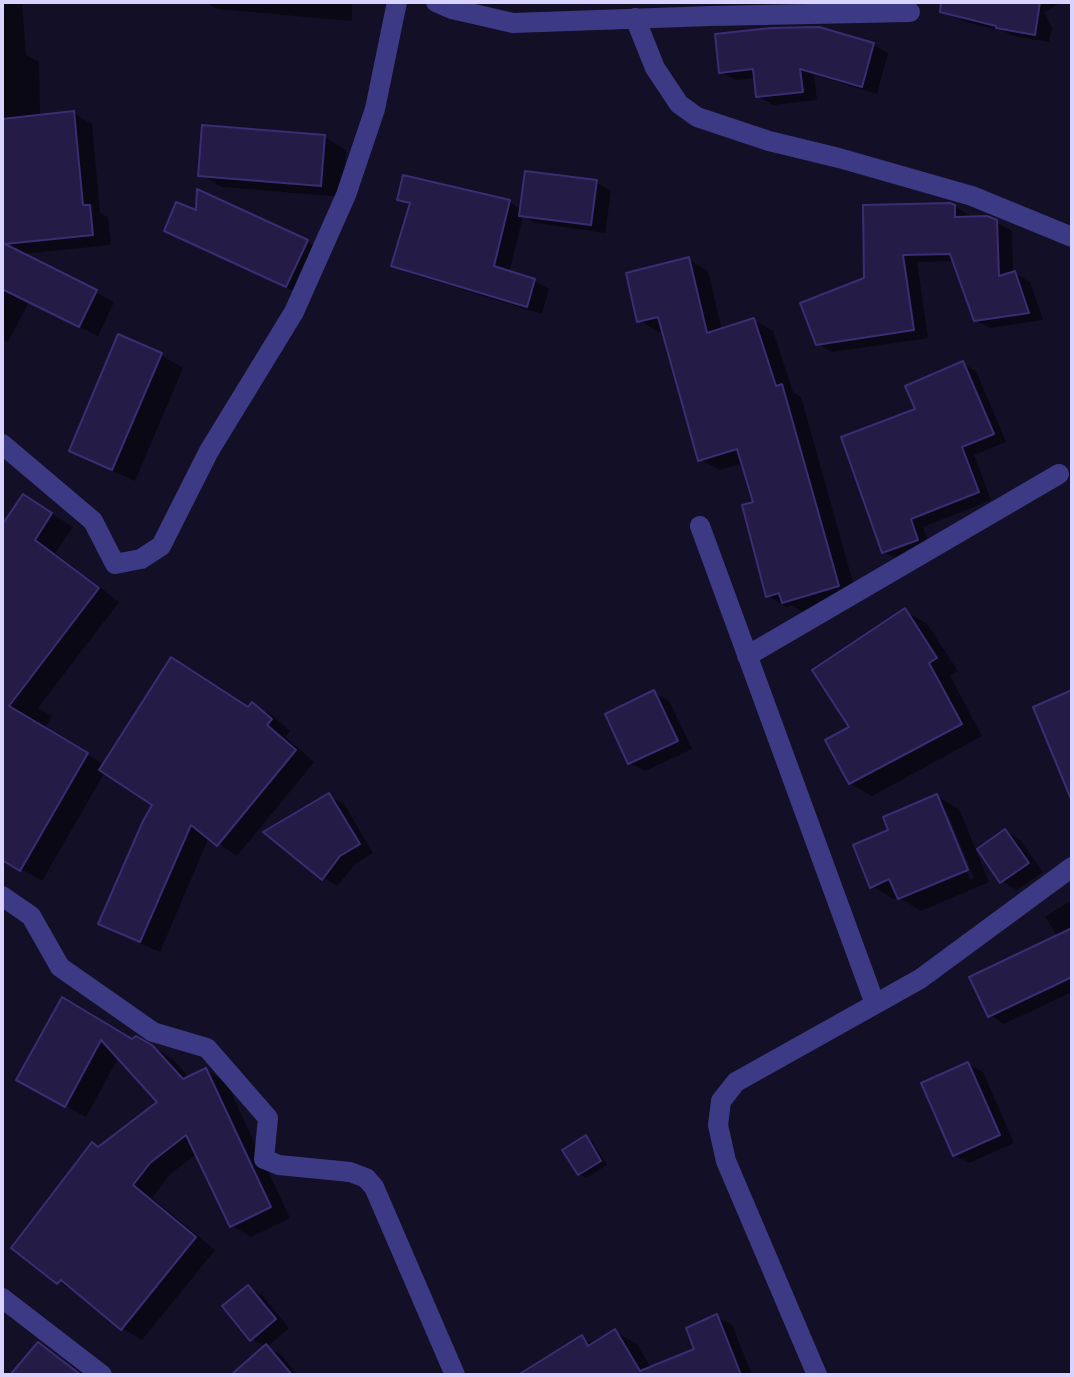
<!DOCTYPE html>
<html>
<head>
<meta charset="utf-8">
<style>
  body { margin:0 }
  #map { position:relative; width:1074px; height:1377px; overflow:hidden; background:#130f26; font-family:Lato,sans-serif }
  canvas { display:block }
  .frame { position:absolute; inset:0; border:4px solid #d9d4ff; pointer-events:none }
</style>
</head>
<body>
<div id="map">
<canvas width="1074" height="1377"></canvas>
<div class="frame"></div>
</div>
<script>
const g = document.querySelector('canvas').getContext('2d');
g.lineJoin = 'round';
function fill(path, color) { g.fillStyle = color; g.fill(path, 'evenodd'); }
function trace(path, color, width, dash) { g.strokeStyle = color; g.lineWidth = width; g.lineCap = dash ? 'butt' : 'round'; g.setLineDash(dash || []); g.stroke(path); }
fill(new Path2D(`
  M 2,2 L 22,2 L 26,55 L 39,62 L 40,117 L 73,113 L 92,124 L 100,213 L 108,217 L 111,245 L 21,254 L 114,302 L 98,336 L 29,302 L 8,342 L 2,339 Z
  M 205,2 L 352,2 L 352,21 L 217,9 Z
  M 954,2 L 1061,2 L 1044,13 L 1052,28 L 1049,42 L 1013,36 L 1006,32 L 966,22 L 952,14 Z
  M 818,29 L 874,45 L 888,53 L 877,94 L 814,75 L 817,100 L 773,105 L 758,96 L 756,78 L 736,80 L 721,72 Z
  M 324,137 L 346,150 L 343,197 L 222,187 L 200,174 Z
  M 596,182 L 611,191 L 605,233 L 536,223 L 523,216 L 509,273 L 534,281 L 549,289 L 542,314 L 408,273 L 393,265 L 411,206 L 399,199 L 509,202 L 522,209 Z
  M 954,206 L 969,215 L 969,219 L 996,222 L 1012,231 L 1013,272 L 1030,282 L 1043,320 L 990,328 L 975,320 L 955,261 L 917,262 L 928,338 L 832,352 L 817,343 L 866,280 Z
  M 197,213 L 307,242 L 329,254 L 309,298 L 188,242 L 166,230 Z
  M 689,260 L 708,271 L 722,330 L 754,320 L 773,331 L 793,392 L 801,397 L 857,597 L 803,612 L 791,605 L 787,607 L 768,596 L 756,503 L 744,463 L 719,470 L 700,459 L 664,330 L 658,332 L 639,320 Z
  M 161,355 L 183,368 L 135,481 L 94,463 L 72,450 Z
  M 963,364 L 976,371 L 1006,442 L 974,455 L 991,500 L 923,527 L 930,547 L 897,559 L 883,552 L 917,410 Z
  M 44,509 L 73,527 L 55,553 L 119,602 L 38,708 L 52,716 L 44,729 L 105,765 L 249,709 L 253,705 L 272,715 L 290,731 L 285,737 L 314,762 L 237,856 L 209,837 L 160,952 L 119,934 L 100,923 L 154,804 L 105,772 L 42,881 L 2,858 L 2,529 Z
  M 905,611 L 927,624 L 958,671 L 950,676 L 982,736 L 872,796 L 850,783 L 852,728 Z
  M 654,693 L 669,701 L 692,749 L 645,771 L 630,763 Z
  M 329,796 L 344,804 L 373,853 L 355,864 L 337,886 L 323,878 Z
  M 937,796 L 959,809 L 989,882 L 921,911 L 898,897 L 894,899 L 872,886 L 890,831 ZM 942,812 L 947,812 L 974,878 L 970,880 Z
  M 1005,831 L 1020,840 L 1043,872 L 1017,890 L 1002,881 Z
  M 1072,900 L 1072,992 L 1004,1024 L 990,1015 L 1058,937 L 1045,917 Z
  M 63,1000 L 132,1041 L 136,1038 L 173,1059 L 189,1078 L 206,1070 L 226,1082 L 290,1218 L 251,1237 L 231,1225 L 197,1154 L 170,1174 L 152,1198 L 215,1250 L 142,1340 L 122,1328 L 79,1293 L 78,1294 L 59,1282 L 98,1148 L 160,1102 L 119,1056 L 86,1117 L 18,1079 Z
  M 968,1064 L 983,1072 L 1014,1143 L 969,1163 L 954,1155 Z
  M 586,1137 L 592,1141 L 607,1165 L 586,1178 L 579,1174 Z
  M 248,1287 L 263,1296 L 289,1328 L 267,1347 L 281,1355 L 298,1375 L 234,1375 L 266,1347 L 252,1339 Z
  M 717,1317 L 732,1325 L 752,1375 L 534,1375 L 582,1338 L 594,1345 L 615,1332 L 637,1344 L 652,1369 L 697,1350 Z`), '#0007');
const building = new Path2D(`
  M 941,2 L 1040,2 L 1035,35 L 996,28 L 996,26 L 940,12 Z
  M 819,27 L 874,43 L 862,87 L 800,69 L 803,92 L 756,97 L 753,69 L 719,73 L 715,34 L 771,28 Z
  M 74,111 L 83,205 L 90,205 L 93,235 L 5,244 L 97,290 L 79,327 L 2,289 L 2,119 Z
  M 202,125 L 325,135 L 321,186 L 198,176 Z
  M 525,171 L 597,180 L 591,225 L 519,216 Z
  M 403,175 L 510,200 L 494,266 L 535,279 L 527,307 L 391,266 L 410,203 L 397,200 Z
  M 197,189 L 308,240 L 286,287 L 164,231 L 176,202 L 196,210 Z
  M 950,203 L 955,205 L 955,217 L 987,216 L 997,220 L 999,276 L 1015,271 L 1029,313 L 974,321 L 950,254 L 903,255 L 914,330 L 816,345 L 800,303 L 864,278 L 863,205 Z
  M 689,257 L 707,333 L 754,318 L 776,386 L 782,384 L 839,586 L 782,603 L 779,593 L 766,597 L 742,505 L 753,502 L 737,449 L 698,461 L 658,317 L 637,322 L 626,273 Z
  M 118,334 L 162,353 L 112,470 L 69,451 Z
  M 963,361 L 994,434 L 962,447 L 979,492 L 911,519 L 918,540 L 882,553 L 841,437 L 915,409 L 905,386 Z
  M 23,494 L 52,513 L 35,540 L 99,588 L 9,706 L 88,753 L 20,871 L 2,860 L 2,525 Z
  M 905,608 L 937,658 L 929,663 L 962,724 L 849,784 L 825,740 L 849,727 L 812,670 Z
  M 171,657 L 248,707 L 252,702 L 272,719 L 267,725 L 296,750 L 217,846 L 191,825 L 140,942 L 98,924 L 143,821 L 152,805 L 99,770 Z
  M 654,690 L 678,741 L 628,764 L 605,714 Z
  M 1072,690 L 1072,799 L 1071,799 L 1033,707 Z
  M 329,793 L 360,844 L 340,856 L 322,880 L 263,832 Z
  M 937,794 L 968,870 L 898,899 L 889,879 L 870,888 L 853,845 L 888,830 L 883,817 Z
  M 1005,829 L 1029,863 L 1000,883 L 977,849 Z
  M 1072,928 L 1072,977 L 988,1017 L 969,977 Z
  M 62,997 L 132,1039 L 136,1036 L 152,1045 L 183,1079 L 206,1068 L 271,1207 L 230,1227 L 186,1135 L 150,1163 L 133,1185 L 196,1237 L 121,1330 L 61,1280 L 57,1284 L 11,1248 L 92,1142 L 98,1147 L 157,1102 L 101,1040 L 65,1107 L 16,1080 Z
  M 968,1062 L 1000,1135 L 953,1156 L 921,1083 Z
  M 586,1135 L 601,1161 L 578,1175 L 562,1150 Z
  M 248,1285 L 276,1319 L 250,1341 L 222,1306 Z
  M 717,1314 L 741,1375 L 518,1375 L 582,1335 L 588,1346 L 615,1329 L 640,1371 L 694,1349 L 686,1328 Z
  M 38,1342 L 81,1375 L 10,1375 Z
  M 266,1344 L 292,1375 L 231,1375 Z`);
fill(building, '#241b47');
trace(building, '#3b2d73', 2);
trace(new Path2D(`
  M 436,2 L 452,9 L 513,23 L 711,16 L 910,12
  M 635,18 L 655,68 L 679,104 L 697,117 L 769,141 L 839,158 L 972,196 L 1072,237
  M 2,444 L 93,521 L 115,564 L 141,559 L 161,546 L 209,451 L 294,312 L 346,195 L 375,109 L 397,2
  M 700,526 L 875,1004
  M 747,656 L 1059,474
  M 2,896 L 31,916 L 60,967 L 153,1032 L 207,1048 L 268,1118 L 264,1159 L 279,1165 L 350,1172 L 366,1178 L 374,1187 L 455,1375
  M 2,1298 L 102,1375
  M 817,1375 L 726,1161 L 718,1125 L 721,1101 L 736,1082 L 920,979 L 1072,867`), '#3d3a85', 20);
</script>
</body>
</html>
